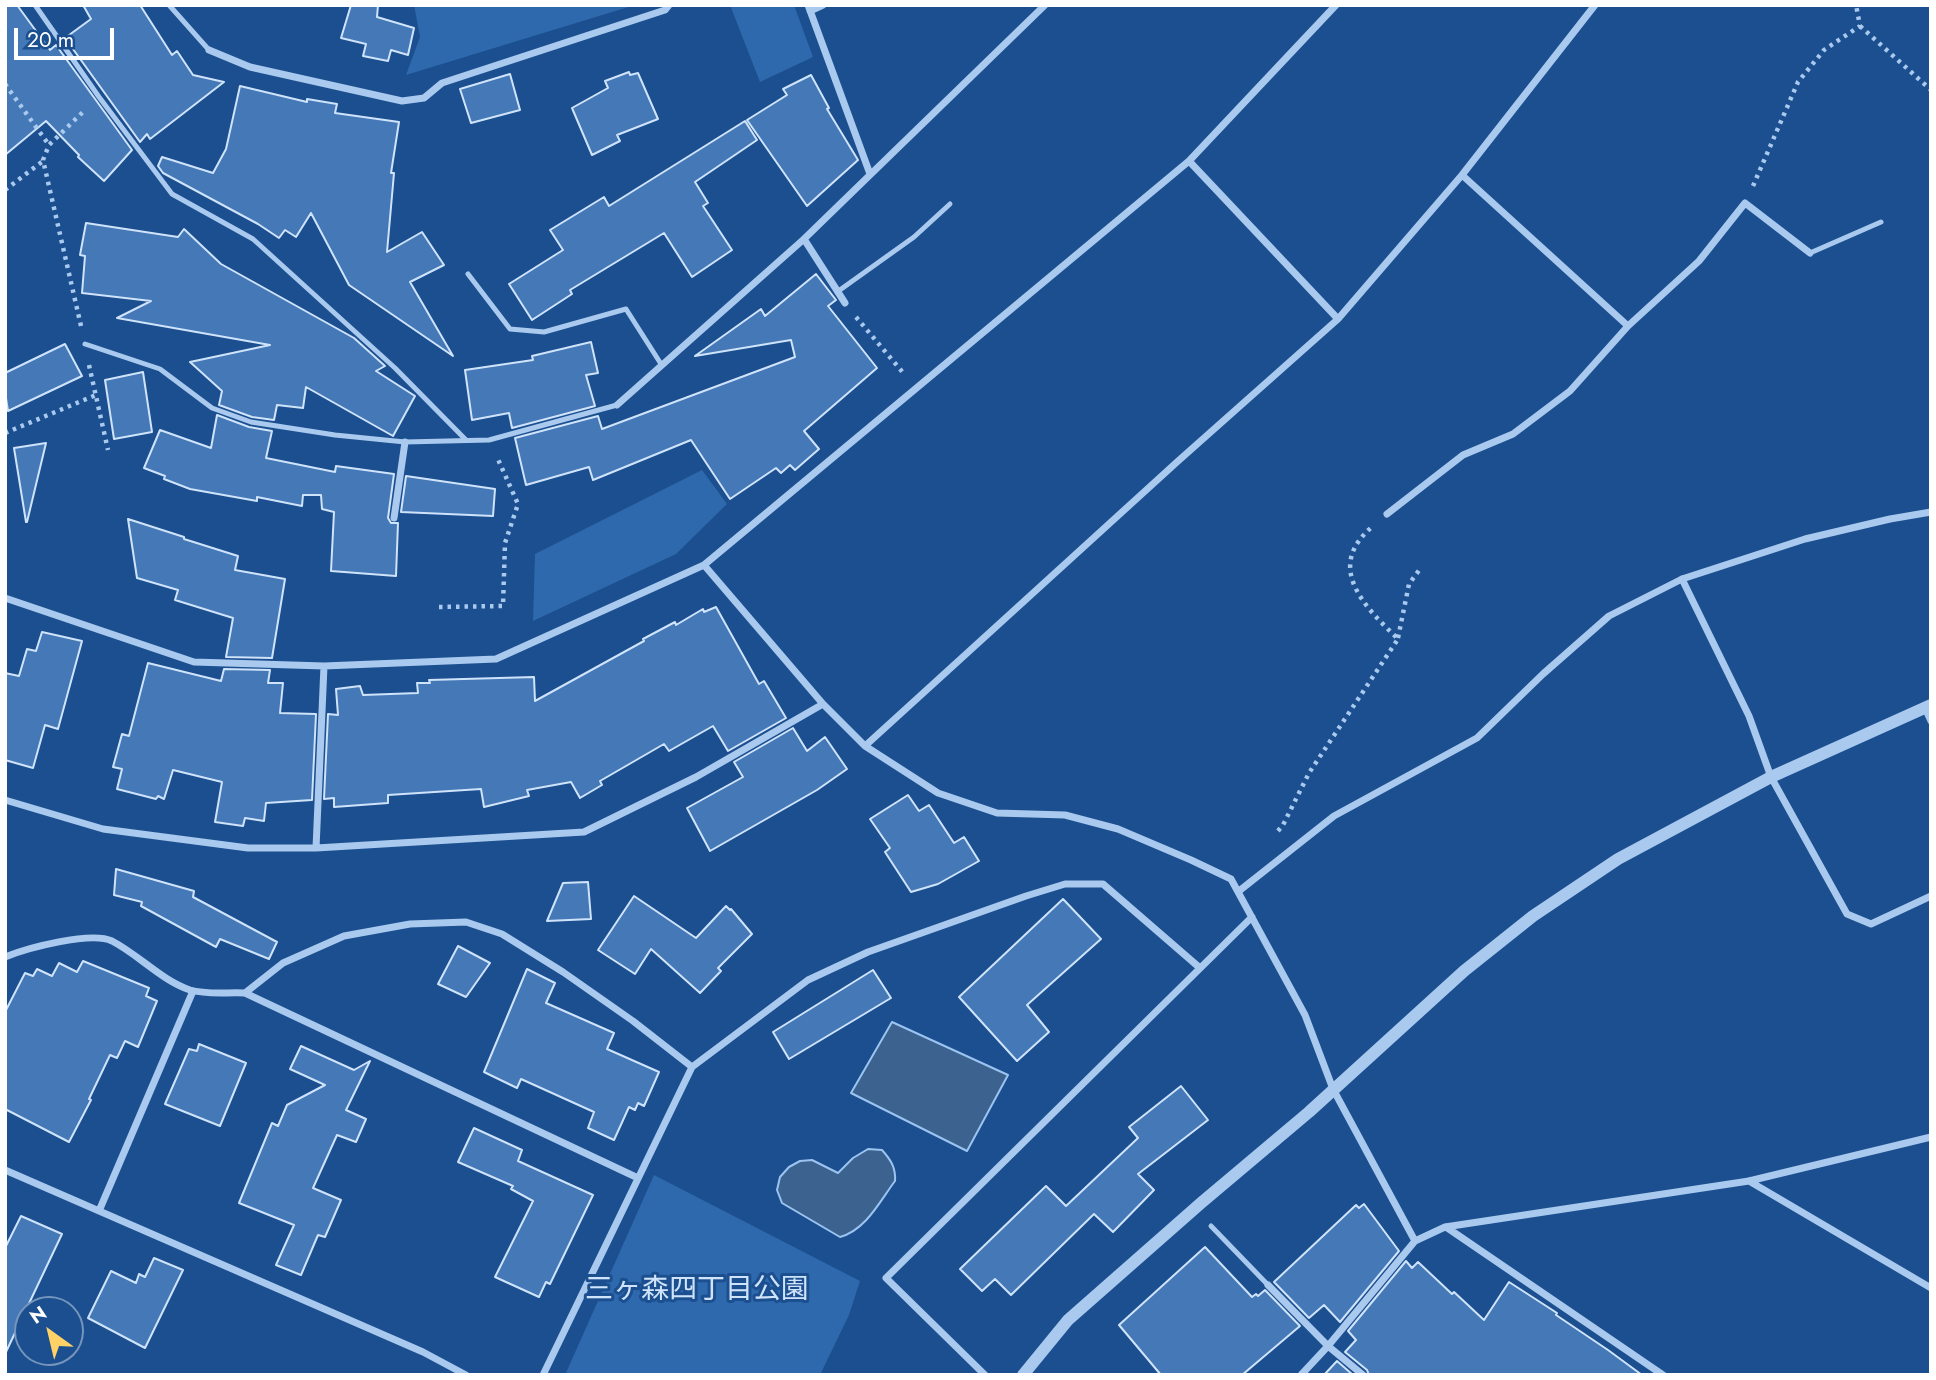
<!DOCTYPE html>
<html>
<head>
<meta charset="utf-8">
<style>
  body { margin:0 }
  #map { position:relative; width:1936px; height:1380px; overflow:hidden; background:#1b4f8f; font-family:Jost,sans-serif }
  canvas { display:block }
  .frame { position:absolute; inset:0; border:7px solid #fff; pointer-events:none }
  .north { position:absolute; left:14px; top:1296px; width:70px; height:70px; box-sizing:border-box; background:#1b4f8f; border:2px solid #7695bc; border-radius:50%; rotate:326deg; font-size:19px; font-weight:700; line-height:28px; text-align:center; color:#fff }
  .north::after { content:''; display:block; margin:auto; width:24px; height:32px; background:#ffd166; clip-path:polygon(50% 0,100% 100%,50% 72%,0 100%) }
  .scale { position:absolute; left:14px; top:28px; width:100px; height:32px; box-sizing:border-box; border:4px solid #fff; border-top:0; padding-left:9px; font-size:21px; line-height:24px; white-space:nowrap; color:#fff; -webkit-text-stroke:5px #1b4f8f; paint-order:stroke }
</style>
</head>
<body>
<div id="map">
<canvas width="1936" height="1380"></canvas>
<div class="frame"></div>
<div class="north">N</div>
<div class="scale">20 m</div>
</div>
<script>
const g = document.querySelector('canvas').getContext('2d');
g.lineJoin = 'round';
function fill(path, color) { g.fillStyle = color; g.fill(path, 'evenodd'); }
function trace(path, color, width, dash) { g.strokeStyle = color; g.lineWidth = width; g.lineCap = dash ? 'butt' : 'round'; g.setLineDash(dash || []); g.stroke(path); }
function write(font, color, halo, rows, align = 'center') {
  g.font = font + ' Jost,"Noto Sans JP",sans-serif'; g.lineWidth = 6; g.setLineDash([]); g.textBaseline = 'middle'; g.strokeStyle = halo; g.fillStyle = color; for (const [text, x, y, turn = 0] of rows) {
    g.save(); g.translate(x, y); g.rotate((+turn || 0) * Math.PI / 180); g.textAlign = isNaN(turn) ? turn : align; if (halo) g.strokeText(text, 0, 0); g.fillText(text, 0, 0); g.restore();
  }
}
fill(new Path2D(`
  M 414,5 L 635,5 L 406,75 L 420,37 Z
  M 730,5 L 794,5 L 813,57 L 760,82 Z
  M 702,470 L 727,504 L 676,554 L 533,621 L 535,554 Z
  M 654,1175 L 860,1281 L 849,1315 L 820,1375 L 565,1375 Z`), '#2e69ad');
const water = new Path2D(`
  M 892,1022 L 1008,1075 L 967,1151 L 851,1093 Z
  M 868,1149 L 882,1150 C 891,1160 896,1168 895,1181 C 880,1201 866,1230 840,1237 L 782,1203 L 777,1190 L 780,1177 L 789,1167 L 800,1161 L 812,1160 L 838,1173 L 853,1158 Z`);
fill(water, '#3c6290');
trace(water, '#9cc4f0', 2);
const building = new Path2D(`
  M 5,5 L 17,5 L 50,50 L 56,45 L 132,150 L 104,181 L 78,157 L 79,155 L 46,121 L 5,155 Z
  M 83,5 L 140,5 L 172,55 L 177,51 L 193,75 L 224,82 L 150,139 L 147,134 L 140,142 L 65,38 L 91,19 Z
  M 351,5 L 378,5 L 377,17 L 414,28 L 408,55 L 391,50 L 388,61 L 363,56 L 366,44 L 341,38 Z
  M 629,72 L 630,75 L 638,73 L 658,119 L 617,135 L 620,141 L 592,155 L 572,108 L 608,88 L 605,81 Z
  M 510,74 L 520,110 L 471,123 L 460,89 Z
  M 811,75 L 829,108 L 827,109 L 858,160 L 807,206 L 747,120 L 787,95 L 783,89 Z
  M 240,86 L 307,102 L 307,99 L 337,104 L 335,113 L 399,122 L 391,173 L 394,173 L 387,252 L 422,232 L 444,265 L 410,282 L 453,356 L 349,285 L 311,213 L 296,237 L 285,230 L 279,238 L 258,224 L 163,173 L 158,166 L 162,157 L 213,173 L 226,149 Z
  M 745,121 L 757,140 L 695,182 L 708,203 L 703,206 L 732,250 L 692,277 L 664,233 L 570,290 L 572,294 L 532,320 L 509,284 L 563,250 L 550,230 L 604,197 L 609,206 Z
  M 86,223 L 178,237 L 184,229 L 221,264 L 354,338 L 385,366 L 376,371 L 415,396 L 393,436 L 306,387 L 303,408 L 277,405 L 274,420 L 252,417 L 219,405 L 222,391 L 190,362 L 270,345 L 117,318 L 151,301 L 82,293 L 85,256 L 80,255 Z
  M 816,274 L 836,300 L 828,306 L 877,368 L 804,431 L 819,449 L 795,470 L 790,465 L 781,473 L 776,468 L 730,499 L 691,440 L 593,480 L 589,467 L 526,485 L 515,438 L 598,416 L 602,429 L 795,357 L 791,340 L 695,356 L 761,309 L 765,316 Z
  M 591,342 L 598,373 L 586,375 L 595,406 L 512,428 L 509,413 L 472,420 L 465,370 L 533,360 L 532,356 Z
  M 65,344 L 82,376 L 8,411 L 5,392 L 5,373 Z
  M 143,372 L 152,432 L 114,439 L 105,380 Z
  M 217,415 L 249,427 L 272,431 L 266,458 L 335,472 L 336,466 L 394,474 L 388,518 L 391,523 L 398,523 L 396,576 L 331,571 L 334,512 L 322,509 L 321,495 L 303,495 L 302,506 L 257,497 L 257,501 L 190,489 L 164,479 L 165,476 L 144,468 L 160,430 L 211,448 Z
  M 46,443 L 27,522 L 26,522 L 14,448 Z
  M 406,476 L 495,489 L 493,516 L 401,512 Z
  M 128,519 L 184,537 L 184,539 L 238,556 L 235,570 L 285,579 L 272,658 L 226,657 L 233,618 L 175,600 L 178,590 L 137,578 Z
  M 716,607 L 759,684 L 764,681 L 786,718 L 728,751 L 713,726 L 669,751 L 664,744 L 600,781 L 602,785 L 580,798 L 571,782 L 527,790 L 529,796 L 484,807 L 481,789 L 388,795 L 388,803 L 334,807 L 334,798 L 324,799 L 328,714 L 338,715 L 336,689 L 360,686 L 363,695 L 418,693 L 417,683 L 430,683 L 429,680 L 534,677 L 535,701 L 644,641 L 643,639 L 675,622 L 676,625 L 703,609 L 704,612 Z
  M 42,632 L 82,641 L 58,729 L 45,725 L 33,768 L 5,760 L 5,673 L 19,676 L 27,649 L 36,651 Z
  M 148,663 L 221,681 L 224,669 L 270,670 L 268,683 L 283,683 L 280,713 L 316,714 L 312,800 L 266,803 L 264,821 L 245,818 L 243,826 L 215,822 L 222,782 L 173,770 L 164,799 L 158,796 L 156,799 L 117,789 L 122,769 L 113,767 L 122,734 L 129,736 Z
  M 793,728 L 807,751 L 825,737 L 847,769 L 817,790 L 710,851 L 687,808 L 743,777 L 734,762 Z
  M 908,795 L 919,811 L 929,805 L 954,843 L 964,837 L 979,861 L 938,884 L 911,892 L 885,852 L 890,848 L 870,819 Z
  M 116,869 L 194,891 L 193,897 L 277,942 L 269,959 L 220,939 L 216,947 L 141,906 L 142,902 L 114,895 Z
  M 588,882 L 591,919 L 547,921 L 563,883 Z
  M 634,896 L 696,938 L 726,906 L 730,910 L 731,909 L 752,934 L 718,968 L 721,971 L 700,993 L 651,949 L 635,974 L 598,950 Z
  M 1063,899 L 1101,939 L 1027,1005 L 1049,1032 L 1017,1061 L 959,997 Z
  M 458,946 L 490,963 L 466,997 L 438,984 Z
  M 83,961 L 149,988 L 146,996 L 157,1001 L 138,1047 L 125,1041 L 117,1058 L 110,1055 L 89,1099 L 91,1100 L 69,1142 L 5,1109 L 5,1012 L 25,973 L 33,976 L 37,969 L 52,976 L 59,963 L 77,972 Z
  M 527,969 L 555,983 L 546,1003 L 614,1033 L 607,1049 L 659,1072 L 644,1106 L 638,1103 L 635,1110 L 629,1107 L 614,1140 L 588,1128 L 594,1112 L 521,1079 L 517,1088 L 484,1072 Z
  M 873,970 L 891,998 L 789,1059 L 773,1032 Z
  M 199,1044 L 246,1063 L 220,1126 L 165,1104 L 189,1049 L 197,1051 Z
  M 301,1046 L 354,1070 L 370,1061 L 346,1110 L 366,1119 L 356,1142 L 337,1135 L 313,1188 L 341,1200 L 325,1237 L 318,1235 L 301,1275 L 276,1265 L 294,1225 L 239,1203 L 272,1123 L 278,1126 L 287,1105 L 325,1085 L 290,1069 Z
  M 1181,1086 L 1208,1120 L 1138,1174 L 1154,1190 L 1113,1232 L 1094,1214 L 1011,1295 L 995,1279 L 982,1291 L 960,1269 L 1046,1186 L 1066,1206 L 1138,1138 L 1129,1127 Z
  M 474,1128 L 522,1150 L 518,1161 L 593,1195 L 550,1284 L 546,1282 L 539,1297 L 495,1277 L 533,1201 L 511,1189 L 513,1186 L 458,1162 Z
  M 1364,1204 L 1399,1251 L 1340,1322 L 1324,1305 L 1309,1318 L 1274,1282 L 1356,1205 L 1359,1208 Z
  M 21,1216 L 62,1234 L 5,1354 L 5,1248 Z
  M 1205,1247 L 1252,1297 L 1256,1294 L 1258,1296 L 1265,1290 L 1300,1326 L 1242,1375 L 1161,1375 L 1119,1325 Z
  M 154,1258 L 183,1270 L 145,1348 L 88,1318 L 111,1271 L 136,1283 L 139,1274 L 145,1277 Z
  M 1406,1261 L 1412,1268 L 1418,1262 L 1452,1294 L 1454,1292 L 1484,1320 L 1509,1282 L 1557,1313 L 1556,1315 L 1608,1350 L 1642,1375 L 1369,1375 L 1367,1370 L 1345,1352 L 1356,1340 L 1348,1331 Z
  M 1337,1361 L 1353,1375 L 1324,1375 Z`);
fill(building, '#4478b7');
trace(building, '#cfe3fa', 2);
trace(new Path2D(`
  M 1860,26 L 1931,90
  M 5,84 L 49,145
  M 1753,186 L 1798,82 L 1824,50 L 1860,26 L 1856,5
  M 5,190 L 43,161
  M 856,317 L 905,375
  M 81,326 L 43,160 L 49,145 L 85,110
  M 89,365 L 108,450
  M 5,433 L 96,395
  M 439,607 L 503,606 L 505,543 L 518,504 L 497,457
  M 1398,638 L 1409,584 L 1420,569
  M 1278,831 L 1283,825 L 1309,773 L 1398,639 C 1364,606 1324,567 1373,526`), '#a9c9ee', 4.5, [3.5, 5]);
trace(new Path2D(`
  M 35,5 L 99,97 L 172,194 L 253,239 L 395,368 L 466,440
  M 169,5 L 209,50
  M 1810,253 L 1881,222
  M 468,274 L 510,329 L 544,332 L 626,309 L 661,364
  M 837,292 L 914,237 L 950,204
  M 85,344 L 160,369 L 212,408 L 251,422 L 335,435 L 405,442 L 489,440 L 617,405
  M 1211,1226 L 1268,1285`), '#a9c9ee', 5);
trace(new Path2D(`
  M 808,5 L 870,174
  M 810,11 L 823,5
  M 209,50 L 250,67 L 402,101 L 424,98 L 442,83 L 665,10 L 669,5
  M 1189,161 L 1338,319
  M 1462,175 L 1628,326 L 1699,261 L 1745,203 L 1810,253
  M 804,239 L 845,303
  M 617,405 L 804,239 L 1045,5
  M 1387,514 L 1463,455 L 1513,434 L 1570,391 L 1628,326
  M 394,518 L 405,442
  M 704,565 L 823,704 L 865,746 L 938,793 L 997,813 L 1065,815 L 1118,829 L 1191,860 L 1231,879 L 1305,1015 L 1333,1089 L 1415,1241
  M 1682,579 L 1749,716 L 1771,777 L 1847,914 L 1871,924 L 1931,896
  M 5,598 L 194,662 L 324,666 L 496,659 L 704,565 L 1189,161 L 1336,5
  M 1925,708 L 1931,721
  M 865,746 L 1177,462 L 1338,319 L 1462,175 L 1595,5
  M 5,800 L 103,829 L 248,848 L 316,848 L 584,832 L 696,777 L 823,704
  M 316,848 L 324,666
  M 1239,891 L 1334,816 L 1477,738 L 1543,674 L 1609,616 L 1682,579 L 1805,539 L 1890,519 L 1931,512
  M 5,957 C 27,948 91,931 112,941 C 139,955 161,980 190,990 C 207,995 228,992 245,993 L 638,1178
  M 245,993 L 283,963 L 344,936 L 410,924 L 466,922 L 502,934 L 563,972 L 633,1021 L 692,1067
  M 5,1170 L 423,1352 L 466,1375
  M 1749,1181 L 1931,1288
  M 99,1211 L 193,991
  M 1446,1227 L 1663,1375
  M 1268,1285 L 1328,1346 L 1363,1375
  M 543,1375 L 692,1067 L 808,980 L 868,952 L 1026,896 L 1065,884 L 1103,884 L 1200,968
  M 985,1375 L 886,1278 L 1252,917
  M 1301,1375 L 1328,1346 L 1415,1241 L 1445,1227 L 1749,1181 L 1931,1137`), '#a9c9ee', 7);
trace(new Path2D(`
  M 1023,1375 L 1068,1320 L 1201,1203 L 1309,1112 L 1464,971 L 1533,916 L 1618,859 L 1771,777 L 1931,705`), '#a9c9ee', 12);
write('28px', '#cfe3fa', '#1b4f8f', [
  ["三ヶ森四丁目公園",697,1291]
]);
</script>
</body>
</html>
